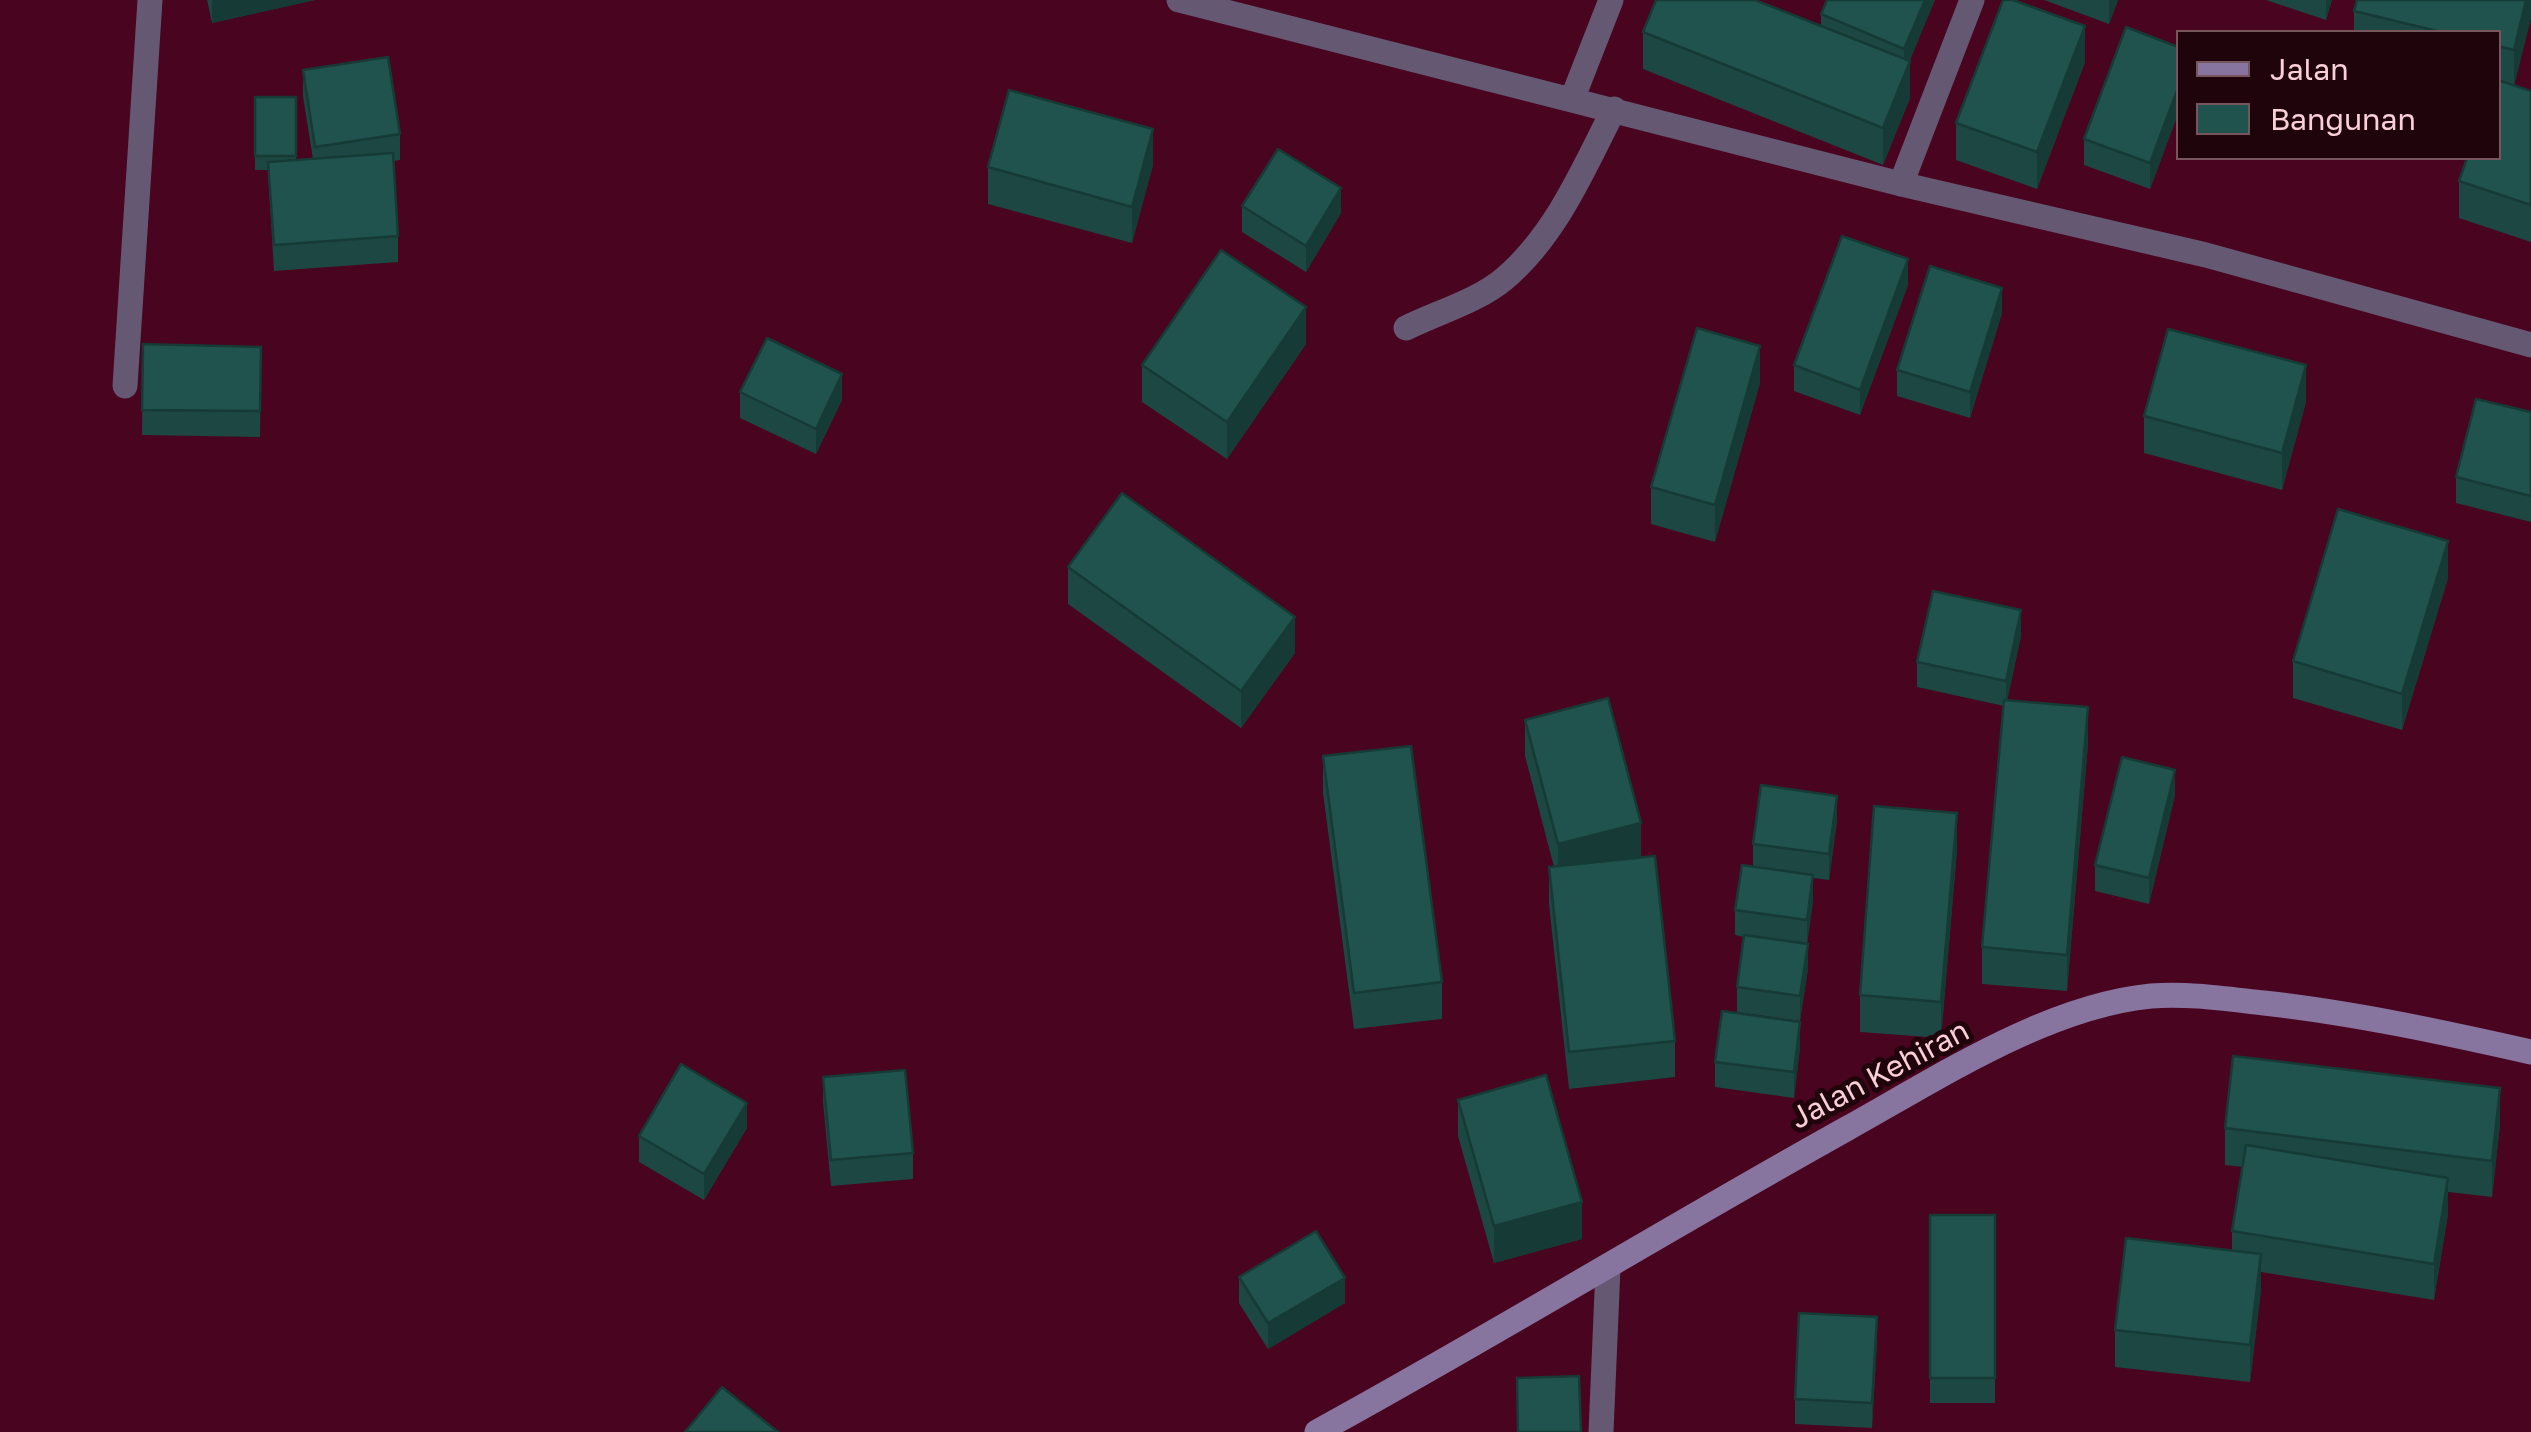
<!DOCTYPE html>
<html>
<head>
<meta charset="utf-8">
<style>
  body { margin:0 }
  #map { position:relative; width:2531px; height:1432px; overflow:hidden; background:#49041f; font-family:"Golos Text",sans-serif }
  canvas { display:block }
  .legend { position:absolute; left:2176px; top:30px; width:325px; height:130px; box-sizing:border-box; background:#1f040b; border:2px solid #77555d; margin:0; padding:12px 18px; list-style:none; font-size:30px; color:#facfd7 }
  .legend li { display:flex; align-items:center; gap:20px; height:50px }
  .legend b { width:50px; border:2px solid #77555d }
</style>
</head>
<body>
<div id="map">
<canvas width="2531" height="1432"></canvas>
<ul class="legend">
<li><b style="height:12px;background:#87749f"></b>Jalan</li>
<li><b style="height:28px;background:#20534d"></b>Bangunan</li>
</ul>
</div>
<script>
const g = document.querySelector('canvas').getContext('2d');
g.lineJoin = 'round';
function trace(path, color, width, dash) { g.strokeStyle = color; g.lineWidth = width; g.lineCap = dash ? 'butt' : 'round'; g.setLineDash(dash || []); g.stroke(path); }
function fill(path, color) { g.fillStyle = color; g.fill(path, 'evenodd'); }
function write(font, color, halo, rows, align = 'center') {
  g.font = font + ' "Golos Text",sans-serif'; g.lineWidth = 10; g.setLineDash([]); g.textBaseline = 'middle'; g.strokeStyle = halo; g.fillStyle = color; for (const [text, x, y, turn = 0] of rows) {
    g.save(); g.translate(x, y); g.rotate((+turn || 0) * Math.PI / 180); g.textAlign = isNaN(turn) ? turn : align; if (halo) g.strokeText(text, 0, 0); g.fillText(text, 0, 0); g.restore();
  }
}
trace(new Path2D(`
  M 1179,0 L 1901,184 L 2206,255 L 2531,345
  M 1573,97 L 1611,0
  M 1901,184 L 1972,0
  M 1406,328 C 1436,313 1478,301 1504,279 C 1556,235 1584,168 1614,109
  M 125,386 L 150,0
  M 1601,1432 L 1608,1268`), '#645873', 25);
trace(new Path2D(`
  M 1317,1432 C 1496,1334 1670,1227 1848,1128 C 1938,1078 2047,1006 2151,996 C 2188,993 2227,999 2264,1003 C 2354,1013 2442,1032 2531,1052`), '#87749f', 25);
fill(new Path2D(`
  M 207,0 L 315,0 L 212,23 Z
  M 1827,0 L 1935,0 L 1909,61 L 1910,98 L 1883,165 L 1643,69 L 1643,32 L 1821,26 L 1821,14 Z
  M 2044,0 L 2118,0 L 2109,24 Z
  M 2266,0 L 2332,0 L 2326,20 Z
  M 2531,0 L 2531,18 L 2514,85 L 2531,91 L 2531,242 L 2459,218 L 2459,181 L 2498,158 L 2498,32 L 2354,32 L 2354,11 Z
  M 2178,47 L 2178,114 L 2150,189 L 2084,165 L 2084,139 Z
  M 2085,62 L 2037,189 L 1956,160 L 1956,123 Z
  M 303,70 L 400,134 L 400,160 L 393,161 L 398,236 L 398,262 L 274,271 L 268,170 L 255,170 L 255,97 L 296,97 L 296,160 L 313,159 L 303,96 Z
  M 1153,165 L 1132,243 L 988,204 L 988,167 Z
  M 1242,206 L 1341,213 L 1306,272 L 1242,232 Z
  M 1908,285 L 1860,415 L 1794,391 L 1794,365 Z
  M 2002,313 L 1970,418 L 1897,396 L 1897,370 Z
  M 143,344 L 261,347 L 260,437 L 142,435 Z
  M 1306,344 L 1227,459 L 1142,402 L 1142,365 Z
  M 1760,383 L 1715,542 L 1651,524 L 1651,487 Z
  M 740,392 L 842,400 L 816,454 L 740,418 Z
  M 2306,402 L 2282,490 L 2144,453 L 2144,416 Z
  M 2531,412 L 2531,522 L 2456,503 L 2456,477 Z
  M 1068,567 L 1295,653 L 1241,728 L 1068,604 Z
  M 2448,578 L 2402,730 L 2293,698 L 2293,661 Z
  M 2021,636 L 2007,700 L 2088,744 L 2067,991 L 1982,984 L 1982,947 L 2004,706 L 1917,687 L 1917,662 Z
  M 1525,720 L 1641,857 L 1675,1041 L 1675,1077 L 1569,1089 L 1549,904 L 1549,867 L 1554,867 L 1525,756 Z
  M 1323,756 L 1442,982 L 1442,1019 L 1354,1029 L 1323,793 Z
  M 2175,795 L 2149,904 L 2095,891 L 2095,865 Z
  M 1837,821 L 1829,880 L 1813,878 L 1813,901 L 1807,944 L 1808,969 L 1800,1021 L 1737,1012 L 1737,987 L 1744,937 L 1735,935 L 1735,910 L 1753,867 L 1753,844 Z
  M 1957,850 L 1941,1038 L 1860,1032 L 1860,995 Z
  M 1800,1047 L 1794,1098 L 1715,1087 L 1715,1062 Z
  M 823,1077 L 913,1153 L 913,1179 L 831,1186 L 823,1102 Z
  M 1458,1100 L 1582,1239 L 1494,1263 L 1458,1136 Z
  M 2500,1125 L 2492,1197 L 2448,1192 L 2448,1214 L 2434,1300 L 2261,1272 L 2261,1290 L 2250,1382 L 2115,1367 L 2115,1330 L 2232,1251 L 2232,1231 L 2243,1167 L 2225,1165 L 2225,1128 Z
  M 747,1128 L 704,1200 L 639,1162 L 639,1136 Z
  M 1930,1215 L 1995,1215 L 1995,1403 L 1930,1403 Z
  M 1239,1277 L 1345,1303 L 1268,1349 L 1239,1303 Z
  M 1877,1342 L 1872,1428 L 1795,1424 L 1795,1399 Z`), '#1c4742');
fill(new Path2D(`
  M 212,0 L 315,0 L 212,23 Z
  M 1925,0 L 1935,0 L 1904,75 L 1904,49 Z
  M 2109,0 L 2118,0 L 2109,24 Z
  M 2326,0 L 2332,0 L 2326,20 Z
  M 2526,0 L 2531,0 L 2531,18 L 2514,87 L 2514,50 Z
  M 2085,26 L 2085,62 L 2037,189 L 2037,152 Z
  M 1910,61 L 1910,98 L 1883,165 L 1883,128 Z
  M 2178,88 L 2178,114 L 2150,189 L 2150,163 Z
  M 1153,129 L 1153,165 L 1132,243 L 1132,207 Z
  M 1341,188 L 1341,213 L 1306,272 L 1306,246 Z
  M 1908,259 L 1908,285 L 1860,415 L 1860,390 Z
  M 2002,288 L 2002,313 L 1970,418 L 1970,392 Z
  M 1306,307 L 1306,344 L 1227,459 L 1227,422 Z
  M 1760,346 L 1760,383 L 1715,542 L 1715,505 Z
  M 2306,365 L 2306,402 L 2282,490 L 2282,453 Z
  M 842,374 L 842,400 L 816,454 L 816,429 Z
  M 2448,541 L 2448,578 L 2402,730 L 2402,694 Z
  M 2021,610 L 2021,636 L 2006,707 L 2006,681 Z
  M 1295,617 L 1295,653 L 1241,728 L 1241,691 Z
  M 2088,707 L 2088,744 L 2067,991 L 2067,955 Z
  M 2175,770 L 2175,795 L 2149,904 L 2149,878 Z
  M 1837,796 L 1837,821 L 1829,880 L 1829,854 Z
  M 1957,813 L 1957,850 L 1941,1038 L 1941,1002 Z
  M 1641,823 L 1641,860 L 1558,881 L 1558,844 Z
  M 1813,875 L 1813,901 L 1807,945 L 1807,920 Z
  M 1808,944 L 1808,969 L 1800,1021 L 1800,996 Z
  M 1800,1022 L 1800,1047 L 1794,1098 L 1794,1072 Z
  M 2500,1088 L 2500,1125 L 2492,1197 L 2492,1161 Z
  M 747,1103 L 747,1128 L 704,1200 L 704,1174 Z
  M 2448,1178 L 2448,1214 L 2434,1300 L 2434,1264 Z
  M 1582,1202 L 1582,1239 L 1494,1263 L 1494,1226 Z
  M 2261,1254 L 2261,1290 L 2250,1382 L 2250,1345 Z
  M 1345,1278 L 1345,1303 L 1268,1349 L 1268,1323 Z
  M 1877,1317 L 1877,1342 L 1872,1428 L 1872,1403 Z`), '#163a36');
const building = new Path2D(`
  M 1656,0 L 1755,0 L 1910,61 L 1883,128 L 1643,32 Z
  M 1827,0 L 1925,0 L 1904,49 L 1821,14 Z
  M 2003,0 L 2013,0 L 2085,26 L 2037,152 L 1956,123 Z
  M 2357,0 L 2526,0 L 2514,50 L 2498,46 L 2498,32 L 2441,32 L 2354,11 Z
  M 2126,27 L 2178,47 L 2178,88 L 2150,163 L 2084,139 Z
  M 388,57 L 400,134 L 315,147 L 303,70 Z
  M 2498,80 L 2531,91 L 2531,205 L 2459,181 L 2467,158 L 2498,158 Z
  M 1009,90 L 1153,129 L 1132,207 L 988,167 Z
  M 255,97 L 296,97 L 296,156 L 255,156 Z
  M 1278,149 L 1341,188 L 1306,246 L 1242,206 Z
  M 393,153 L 398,236 L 274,245 L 268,162 Z
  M 1842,236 L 1908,259 L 1860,390 L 1794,365 Z
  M 1221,250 L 1306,307 L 1227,422 L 1142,365 Z
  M 1930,266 L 2002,288 L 1970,392 L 1897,370 Z
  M 1697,328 L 1760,346 L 1715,505 L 1651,487 Z
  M 2168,329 L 2306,365 L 2282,453 L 2144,416 Z
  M 767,338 L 842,374 L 816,429 L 740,392 Z
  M 143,344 L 261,347 L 260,411 L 142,410 Z
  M 2476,399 L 2531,412 L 2531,496 L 2456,477 Z
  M 1122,493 L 1295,617 L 1241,691 L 1068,567 Z
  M 2338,509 L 2448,541 L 2402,694 L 2293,661 Z
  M 1933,591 L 2021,610 L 2006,681 L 1917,662 Z
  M 1608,698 L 1641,823 L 1558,844 L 1525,720 Z
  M 2004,700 L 2088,707 L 2067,955 L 1982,947 Z
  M 1411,746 L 1442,982 L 1354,993 L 1323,756 Z
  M 2122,757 L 2175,770 L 2149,878 L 2095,865 Z
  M 1761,785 L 1837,796 L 1829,854 L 1753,844 Z
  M 1874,806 L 1957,813 L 1941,1002 L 1860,995 Z
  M 1655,856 L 1675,1041 L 1569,1052 L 1549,867 Z
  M 1742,865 L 1813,875 L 1807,920 L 1735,910 Z
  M 1744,935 L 1808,944 L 1800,996 L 1737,987 Z
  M 1722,1011 L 1800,1022 L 1794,1072 L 1715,1062 Z
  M 2233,1056 L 2500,1088 L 2492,1161 L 2225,1128 Z
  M 681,1064 L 747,1103 L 704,1174 L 639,1136 Z
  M 905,1070 L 913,1153 L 831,1160 L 823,1077 Z
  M 1546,1075 L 1582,1202 L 1494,1226 L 1458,1100 Z
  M 2246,1145 L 2448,1178 L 2434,1264 L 2232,1231 Z
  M 1930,1215 L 1995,1215 L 1995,1378 L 1930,1378 Z
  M 1316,1231 L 1345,1278 L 1268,1323 L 1239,1277 Z
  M 2126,1238 L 2261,1254 L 2250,1345 L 2115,1330 Z
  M 1799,1313 L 1877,1317 L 1872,1403 L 1795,1399 Z
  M 1579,1376 L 1581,1432 L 1518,1432 L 1517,1378 Z
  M 722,1387 L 778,1432 L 685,1432 Z`);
fill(building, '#20534d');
trace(building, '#163a36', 2.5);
write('30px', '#facfd7', '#1f040b', [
  ["Jalan Kehiran",1880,1075,-28]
]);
</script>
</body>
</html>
